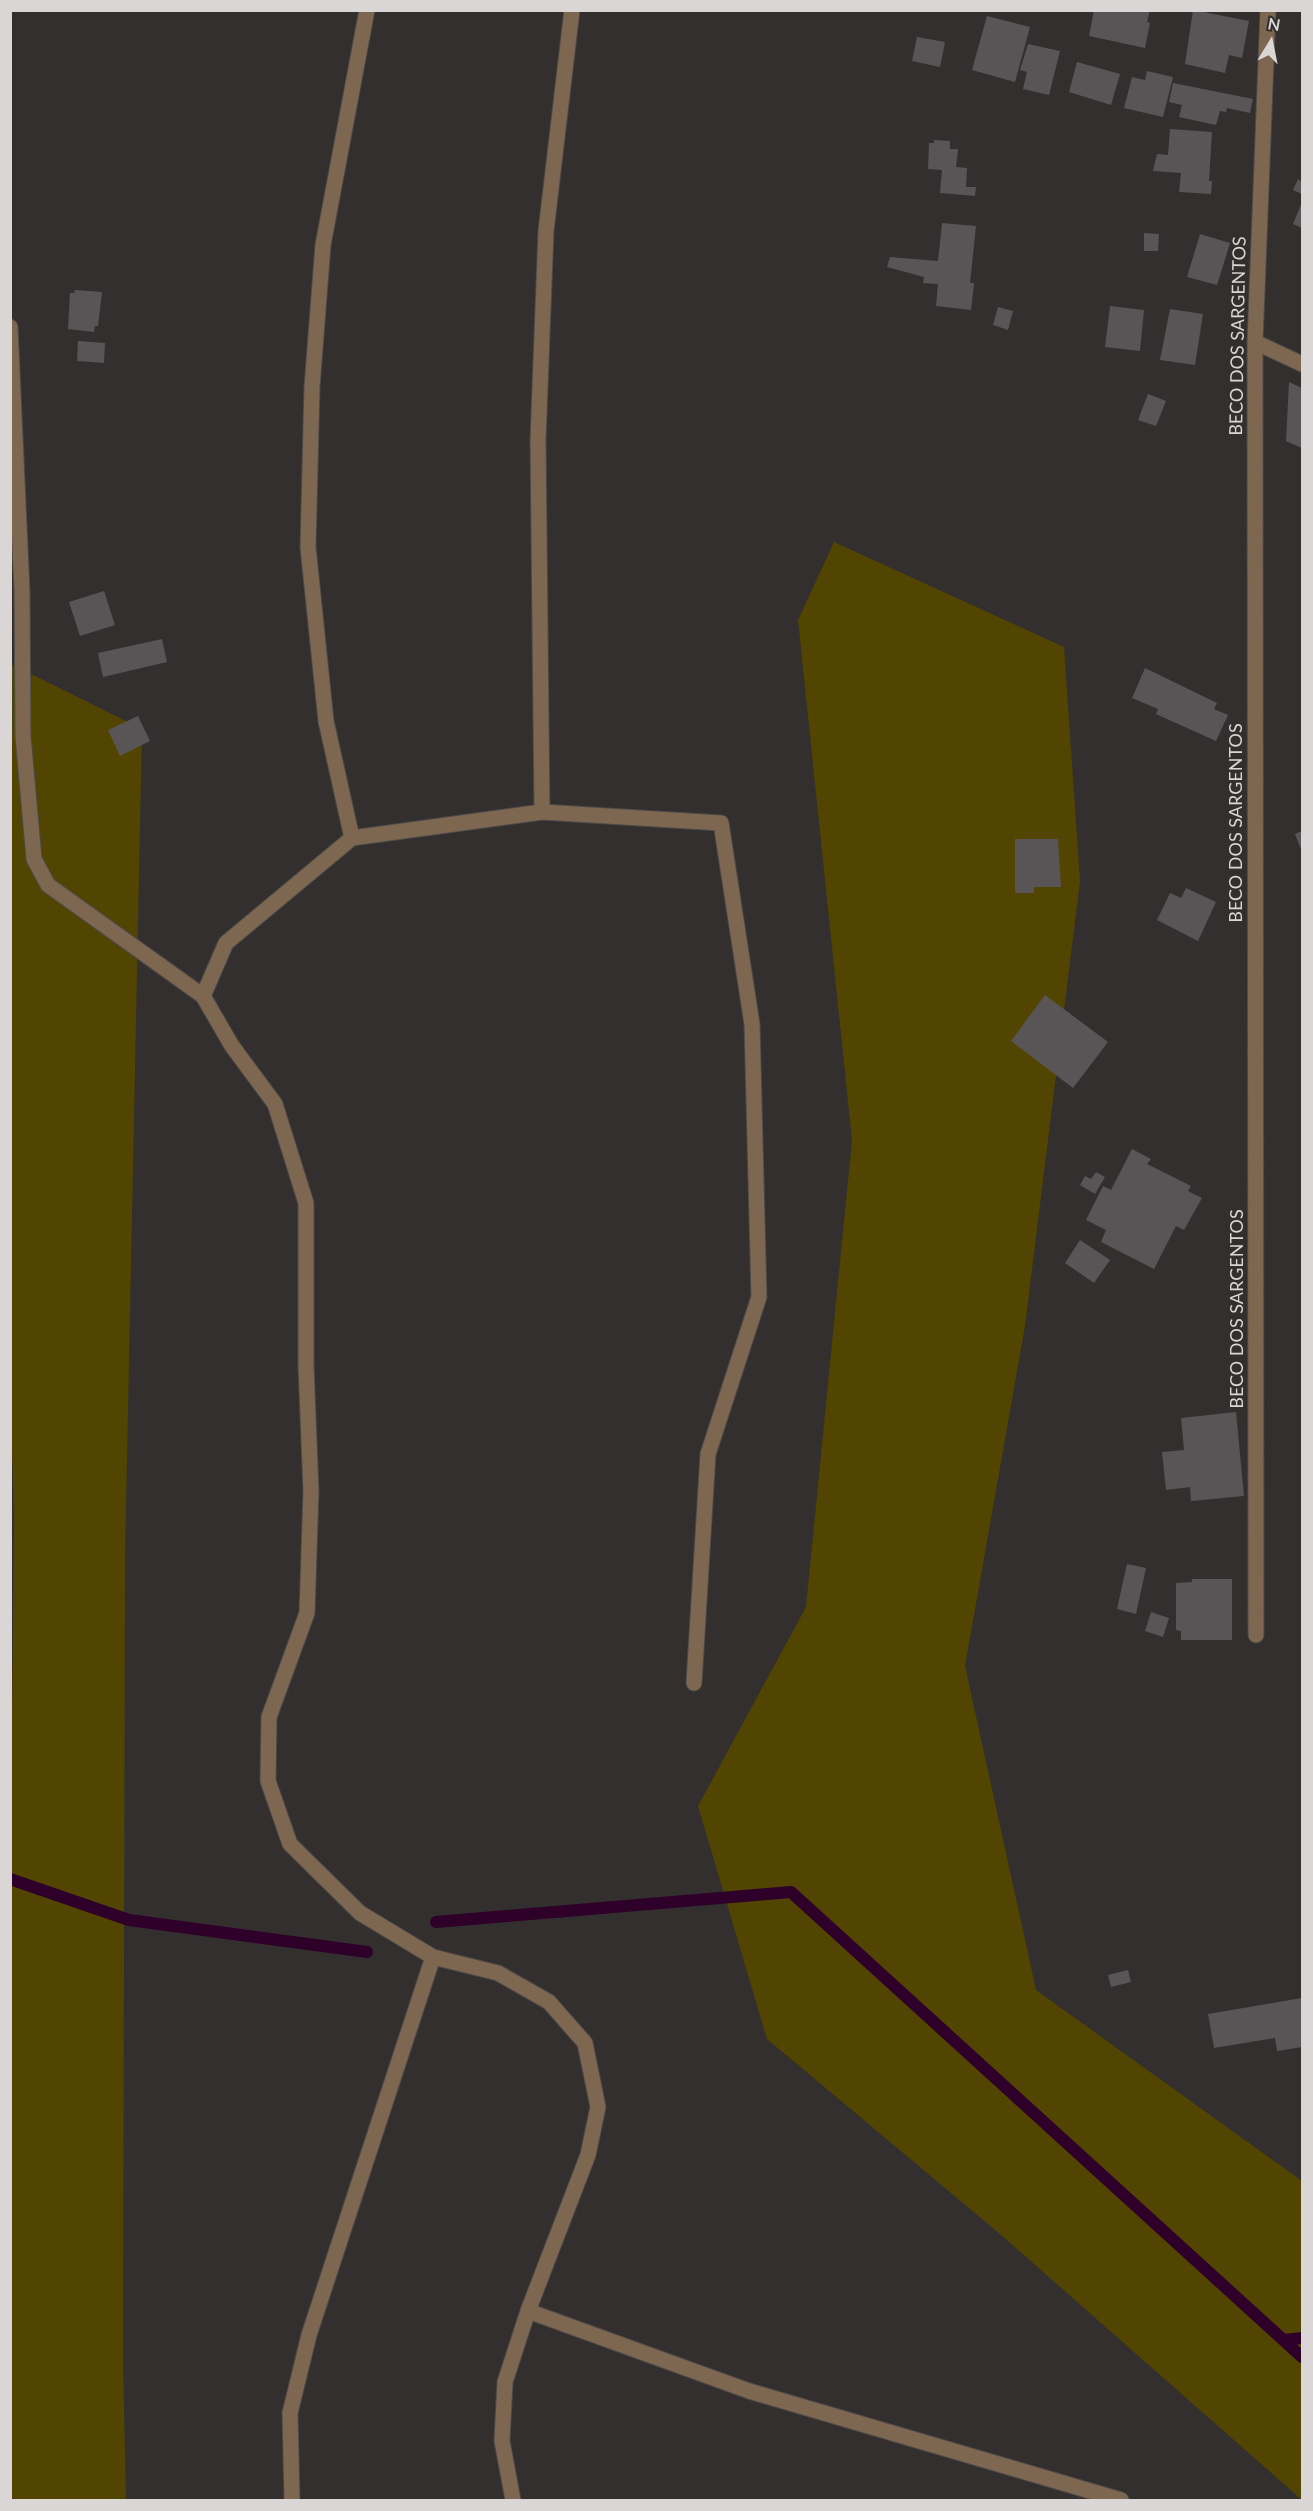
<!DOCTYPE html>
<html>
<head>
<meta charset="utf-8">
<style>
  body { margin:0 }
  #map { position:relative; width:1313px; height:2511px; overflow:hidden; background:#332f2e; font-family:Lato,sans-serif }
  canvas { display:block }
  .frame { position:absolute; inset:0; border:12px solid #d9d6d5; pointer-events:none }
  .north { position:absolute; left:1241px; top:12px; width:60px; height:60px; -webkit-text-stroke:4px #332f2e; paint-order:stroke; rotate:10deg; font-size:16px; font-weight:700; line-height:24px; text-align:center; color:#d9d6d5 }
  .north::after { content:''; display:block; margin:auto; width:21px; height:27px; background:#d9d6d5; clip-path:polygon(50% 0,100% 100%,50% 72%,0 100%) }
</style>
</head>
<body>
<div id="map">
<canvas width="1313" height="2511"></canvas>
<div class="frame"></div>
<div class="north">N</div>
</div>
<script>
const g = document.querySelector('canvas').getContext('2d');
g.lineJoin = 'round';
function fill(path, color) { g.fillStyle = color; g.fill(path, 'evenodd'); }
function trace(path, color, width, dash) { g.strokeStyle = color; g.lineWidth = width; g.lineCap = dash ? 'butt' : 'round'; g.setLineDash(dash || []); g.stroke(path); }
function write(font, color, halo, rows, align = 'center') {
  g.font = font + ' Lato,sans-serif'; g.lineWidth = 6; g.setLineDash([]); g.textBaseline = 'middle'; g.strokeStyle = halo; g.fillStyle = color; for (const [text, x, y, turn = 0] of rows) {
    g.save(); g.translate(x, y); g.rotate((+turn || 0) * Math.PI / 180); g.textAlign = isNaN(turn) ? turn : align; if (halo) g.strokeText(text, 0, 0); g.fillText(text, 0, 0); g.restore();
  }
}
fill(new Path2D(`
  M 834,542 L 1064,647 L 1080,881 L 1025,1326 L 965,1666 L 1036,1990 L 1302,2181 L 1302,2500 L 1000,2234 L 767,2039 L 698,1806 L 806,1607 L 852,1140 L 798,620 Z
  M 11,664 L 142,729 L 125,1556 L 123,2359 L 126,2500 L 11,2500 L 10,1913 L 14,1519 L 10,1374 Z`), '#514501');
trace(new Path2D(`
  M 10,1879 L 129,1920 L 367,1952
  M 436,1922 L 791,1892 L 1302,2357
  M 1284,2340 L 1302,2338`), '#2e0029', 12);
fill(new Path2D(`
  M 1094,10 L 1150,10 L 1147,22 L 1150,23 L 1145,48 L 1089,36 Z
  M 1193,10 L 1249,21 L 1242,58 L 1229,55 L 1225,73 L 1185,64 Z
  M 987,16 L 1030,27 L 1015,82 L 972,70 Z
  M 917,37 L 945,42 L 940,67 L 912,61 Z
  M 1028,44 L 1060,51 L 1049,95 L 1023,89 L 1027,72 L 1020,70 Z
  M 1077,62 L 1120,74 L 1111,105 L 1069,92 Z
  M 1147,71 L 1173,77 L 1163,117 L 1124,108 L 1132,77 L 1145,80 Z
  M 1173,83 L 1253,99 L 1250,113 L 1227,108 L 1226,112 L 1220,111 L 1216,125 L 1179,117 L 1182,105 L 1169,102 Z
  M 1170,129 L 1212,132 L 1209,181 L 1212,181 L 1211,194 L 1179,192 L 1181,173 L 1153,171 L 1157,154 L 1168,155 Z
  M 934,140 L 950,141 L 950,149 L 958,149 L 956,167 L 967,168 L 966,187 L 976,187 L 975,196 L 940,193 L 942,170 L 928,169 L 929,143 L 934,143 Z
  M 1298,179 L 1302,182 L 1302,194 L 1293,190 Z
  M 1302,202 L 1302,228 L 1293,224 Z
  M 942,223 L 976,226 L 970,283 L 974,283 L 971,310 L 936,306 L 938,284 L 923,283 L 924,277 L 887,267 L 890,257 L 938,261 Z
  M 1144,233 L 1159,234 L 1158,251 L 1144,251 Z
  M 1200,234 L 1230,243 L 1217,285 L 1187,277 Z
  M 75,290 L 102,292 L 98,326 L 95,326 L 94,332 L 68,329 L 70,293 L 74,293 Z
  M 1110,306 L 1144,310 L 1140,351 L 1105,347 Z
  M 998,307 L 1013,311 L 1008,330 L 993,325 Z
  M 1170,309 L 1203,314 L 1195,365 L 1160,360 Z
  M 78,341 L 105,343 L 104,363 L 77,361 Z
  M 1289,382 L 1302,388 L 1302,448 L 1286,441 Z
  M 1148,394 L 1166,401 L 1156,426 L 1138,420 Z
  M 104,591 L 115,625 L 80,636 L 69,602 Z
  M 162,639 L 167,662 L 103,677 L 98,653 Z
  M 1145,668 L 1217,703 L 1214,709 L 1228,715 L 1216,741 L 1156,714 L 1158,709 L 1132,698 Z
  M 138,716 L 150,741 L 120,756 L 108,730 Z
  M 1302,831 L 1302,852 L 1295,834 Z
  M 1015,839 L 1058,839 L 1061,887 L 1034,887 L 1034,893 L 1015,893 Z
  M 1186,888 L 1216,902 L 1198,941 L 1157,920 L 1170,893 L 1181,898 Z
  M 1045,995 L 1108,1042 L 1073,1088 L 1011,1041 Z
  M 1132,1149 L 1151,1159 L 1147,1164 L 1191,1186 L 1188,1191 L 1202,1198 L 1184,1230 L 1176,1226 L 1154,1269 L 1101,1242 L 1106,1230 L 1086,1220 L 1103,1186 L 1111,1190 Z
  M 1096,1172 L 1105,1177 L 1095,1194 L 1080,1185 L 1085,1176 L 1091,1179 Z
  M 1080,1240 L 1110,1260 L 1094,1283 L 1065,1263 Z
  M 1236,1412 L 1244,1496 L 1191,1501 L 1190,1487 L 1166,1490 L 1162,1452 L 1184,1450 L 1181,1418 Z
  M 1127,1564 L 1146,1568 L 1136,1614 L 1117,1609 Z
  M 1192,1579 L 1232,1579 L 1232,1640 L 1181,1640 L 1181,1631 L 1176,1630 L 1176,1583 L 1192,1582 Z
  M 1151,1612 L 1169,1618 L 1163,1637 L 1145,1631 Z
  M 1128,1970 L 1131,1982 L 1111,1987 L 1108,1975 Z
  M 1302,1998 L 1302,2047 L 1277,2051 L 1275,2038 L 1214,2048 L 1208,2014 Z`), '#595556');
const minor = new Path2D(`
  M 10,327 L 22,591 L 23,736 L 34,859 L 48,885 L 203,996
  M 1255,342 L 1302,364
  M 542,812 L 538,440 L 546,231 L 572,10
  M 352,838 L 326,721 L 308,547 L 312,387 L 323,245 L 367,10
  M 1256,1635 L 1255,342 L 1268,10
  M 528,2311 L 749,2391 L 1121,2500
  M 292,2500 L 290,2413 L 309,2335 L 433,1957
  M 513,2500 L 502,2441 L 505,2382 L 528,2311 L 588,2155 L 598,2107 L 585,2043 L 549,2002 L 498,1973 L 433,1957 L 360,1913 L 290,1844 L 268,1781 L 269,1717 L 307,1613 L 311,1491 L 306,1366 L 306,1203 L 275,1104 L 232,1046 L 203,996 L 226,943 L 352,838 L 542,812 L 721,823 L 752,1024 L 759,1297 L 708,1454 L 694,1683`);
trace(minor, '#4e4a49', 17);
trace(minor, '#7e6751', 15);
write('18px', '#d9d6d5', '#332f2e', [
  ["BECO DOS SARGENTOS",1238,336,-89],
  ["BECO DOS SARGENTOS",1236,823,-90],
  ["BECO DOS SARGENTOS",1237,1309,-90]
]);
</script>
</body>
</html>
